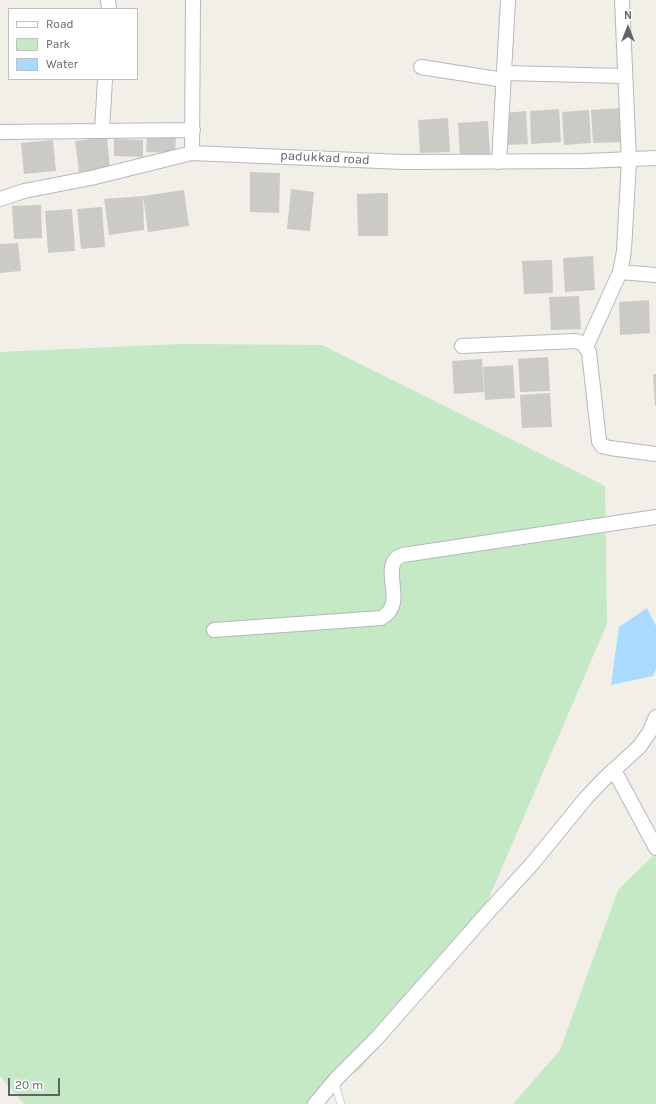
<!DOCTYPE html>
<html>
<head>
<meta charset="utf-8">
<style>
  body { margin:0 }
  #map { position:relative; width:656px; height:1104px; overflow:hidden; background:#f1efe8; font-family:Karla,sans-serif }
  canvas { display:block }
  .legend { position:absolute; left:8px; top:8px; width:130px; height:72px; box-sizing:border-box; background:#fff; border:1px solid #bfc1c3; margin:0; padding:5px 7px; list-style:none; font-size:12px; color:#5f6368 }
  .legend li { display:flex; align-items:center; gap:8px; height:20px }
  .legend b { width:20px; border:1px solid #bfc1c3 }
  .north { position:absolute; left:608px; top:8px; width:40px; height:40px; -webkit-text-stroke:3px #fff; paint-order:stroke; rotate:0deg; font-size:11px; font-weight:700; line-height:16px; text-align:center; color:#5f6368 }
  .north::after { content:''; display:block; margin:auto; width:14px; height:18px; background:#5f6368; clip-path:polygon(50% 0,100% 100%,50% 72%,0 100%) }
  .scale { position:absolute; left:8px; top:1078px; width:52px; height:18px; box-sizing:border-box; border:2px solid #5f6368; border-top:0; padding-left:5px; font-size:12px; line-height:14px; white-space:nowrap; color:#5f6368; -webkit-text-stroke:3px #fff; paint-order:stroke }
</style>
</head>
<body>
<div id="map">
<canvas width="656" height="1104"></canvas>
<ul class="legend">
<li><b style="height:5px;background:#fff"></b>Road</li>
<li><b style="height:11px;background:#c5e8c5"></b>Park</li>
<li><b style="height:11px;background:#aadaff"></b>Water</li>
</ul>
<div class="north">N</div>
<div class="scale">20 m</div>
</div>
<script>
const g = document.querySelector('canvas').getContext('2d');
g.lineJoin = 'round';
function fill(path, color) { g.fillStyle = color; g.fill(path, 'evenodd'); }
function trace(path, color, width, dash) { g.strokeStyle = color; g.lineWidth = width; g.lineCap = dash ? 'butt' : 'round'; g.setLineDash(dash || []); g.stroke(path); }
function write(font, color, halo, rows, align = 'center') {
  g.font = font + ' Karla,sans-serif'; g.lineWidth = 3; g.setLineDash([]); g.textBaseline = 'middle'; g.strokeStyle = halo; g.fillStyle = color; for (const [text, x, y, turn = 0] of rows) {
    g.save(); g.translate(x, y); g.rotate((+turn || 0) * Math.PI / 180); g.textAlign = isNaN(turn) ? turn : align; if (halo) g.strokeText(text, 0, 0); g.fillText(text, 0, 0); g.restore();
  }
}
fill(new Path2D(`
  M 181,344 L 322,345 L 605,486 L 607,624 L 476,928 L 360,1069 L 307,1104 L 24,1104 L 0,1076 L 0,352 Z
  M 656,853 L 656,1104 L 513,1104 L 560,1050 L 618,890 Z`), '#c5e8c5');
fill(new Path2D(`
  M 647,608 L 656,626 L 656,668 L 653,676 L 611,685 L 619,627 Z`), '#aadaff');
fill(new Path2D(`
  M 621,108 L 623,142 L 593,143 L 591,110 Z
  M 559,109 L 561,142 L 531,144 L 530,111 Z
  M 589,110 L 591,143 L 564,145 L 562,112 Z
  M 526,111 L 528,144 L 506,145 L 504,113 Z
  M 448,118 L 450,152 L 420,153 L 418,120 Z
  M 488,121 L 490,154 L 460,156 L 458,123 Z
  M 147,135 L 176,136 L 175,153 L 146,152 Z
  M 107,137 L 110,169 L 79,172 L 75,141 Z
  M 114,139 L 143,140 L 143,157 L 114,156 Z
  M 53,140 L 56,171 L 24,174 L 21,143 Z
  M 250,172 L 280,173 L 279,213 L 250,212 Z
  M 291,189 L 314,192 L 310,231 L 287,229 Z
  M 184,190 L 189,226 L 148,232 L 143,196 L 144,230 L 109,235 L 104,199 L 143,196 Z
  M 388,193 L 388,236 L 358,236 L 357,194 Z
  M 41,205 L 42,238 L 14,239 L 12,206 Z
  M 102,207 L 105,247 L 81,249 L 77,209 Z
  M 72,209 L 75,251 L 48,253 L 45,211 Z
  M 18,243 L 21,271 L 0,273 L 0,244 Z
  M 593,256 L 595,290 L 565,292 L 563,258 Z
  M 552,260 L 553,293 L 524,294 L 522,261 Z
  M 579,296 L 581,329 L 551,330 L 549,297 Z
  M 649,300 L 650,333 L 620,335 L 619,302 Z
  M 548,357 L 550,391 L 520,392 L 518,359 Z
  M 482,359 L 484,392 L 454,394 L 452,361 Z
  M 513,365 L 515,398 L 485,400 L 483,367 Z
  M 653,374 L 656,374 L 656,406 L 655,406 Z
  M 550,393 L 552,427 L 522,428 L 520,395 Z`), '#cccac5');
const service = new Path2D(`
  M 334,1081 L 341,1104`);
const minor = new Path2D(`
  M 108,0 L 109,9
  M 421,67 L 504,80
  M 504,73 L 625,76
  M 102,131 L 105,79
  M 0,132 L 193,130
  M 192,153 L 193,0
  M 499,162 L 508,0
  M 0,199 L 24,191 L 91,178 L 192,153 L 403,162 L 585,161 L 656,158
  M 620,272 L 656,275
  M 462,346 L 576,341 L 582,343 L 589,352 L 599,441 L 602,446 L 610,448 L 656,454
  M 586,347 L 620,272 L 624,251 L 629,160 L 622,0
  M 214,630 L 381,618 C 406,605 384,575 395,560 C 397,557 400,556 403,555 L 656,517
  M 614,770 L 656,848
  M 315,1104 L 337,1078 L 377,1038 L 489,911 L 532,864 L 586,798 L 604,779 L 639,747 L 649,733 L 656,717`);
trace(service, '#b5b8bc', 8);
trace(minor, '#b5b8bc', 16);
trace(service, '#fff', 7);
trace(minor, '#fff', 14);
write('13px', '#5f6368', '#fff', [
  ["padukkad road",325,158,3]
]);
</script>
</body>
</html>
